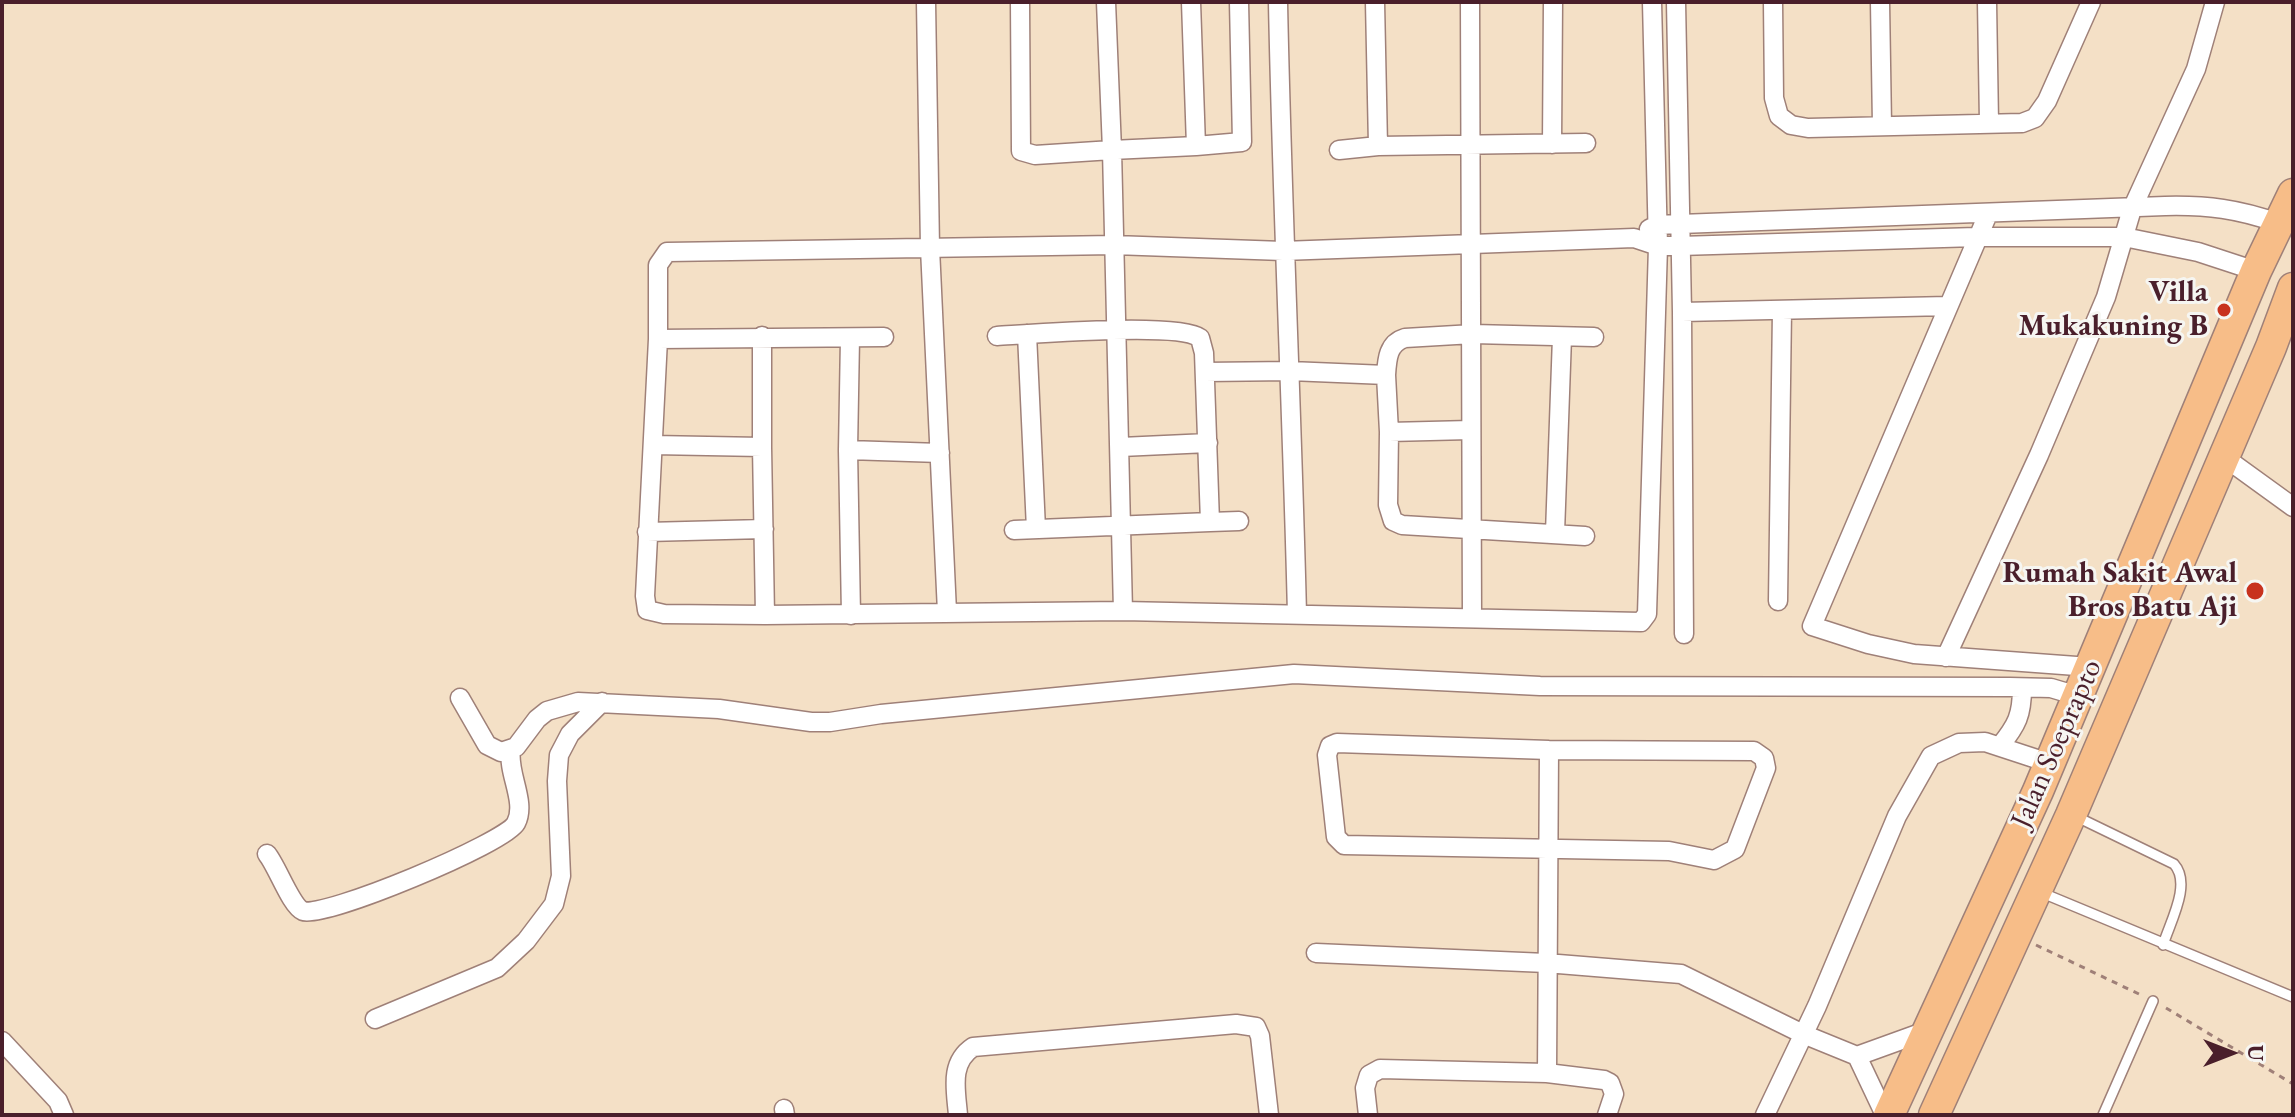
<!DOCTYPE html>
<html>
<head>
<meta charset="utf-8">
<style>
  body { margin:0 }
  #map { position:relative; width:2295px; height:1117px; overflow:hidden; background:#f4e0c6; font-family:"EB Garamond",serif }
  canvas { display:block }
  .frame { position:absolute; inset:0; border:4px solid #4a1f2b; pointer-events:none }
  .north { position:absolute; left:2191px; top:1013px; width:80px; height:80px; -webkit-text-stroke:6px #f6f6f2; paint-order:stroke; rotate:90deg; font-size:22px; font-weight:700; line-height:32px; text-align:center; color:#4a1f2b }
  .north::after { content:''; display:block; margin:auto; width:28px; height:36px; background:#4a1f2b; clip-path:polygon(50% 0,100% 100%,50% 72%,0 100%) }
</style>
</head>
<body>
<div id="map">
<canvas width="2295" height="1117"></canvas>
<div class="frame"></div>
<div class="north">U</div>
</div>
<script>
const g = document.querySelector('canvas').getContext('2d');
g.lineJoin = 'round';
function trace(path, color, width, dash) { g.strokeStyle = color; g.lineWidth = width; g.lineCap = dash ? 'butt' : 'round'; g.setLineDash(dash || []); g.stroke(path); }
function write(font, color, halo, rows, align = 'center') {
  g.font = font + ' "EB Garamond",serif'; g.lineWidth = 6; g.setLineDash([]); g.textBaseline = 'middle'; g.strokeStyle = halo; g.fillStyle = color; for (const [text, x, y, turn = 0] of rows) {
    g.save(); g.translate(x, y); g.rotate((+turn || 0) * Math.PI / 180); g.textAlign = isNaN(turn) ? turn : align; if (halo) g.strokeText(text, 0, 0); g.fillText(text, 0, 0); g.restore();
  }
}
const service = new Path2D(`
  M 2075,816 L 2174,864 C 2192,884 2170,922 2163,945
  M 2040,892 L 2293,997
  M 2103,1115 L 2153,1001`);
const minor = new Path2D(`
  M 926,2 L 930,248 L 947,612
  M 1020,2 L 1021,151 L 1035,155 L 1112,150 L 1123,611
  M 1106,2 L 1112,150 L 1196,146 L 1191,2
  M 1278,2 C 1282,206 1292,410 1297,614
  M 1375,2 L 1378,146 L 1586,143
  M 1470,2 L 1472,618
  M 1652,2 L 1658,246 L 1647,614 L 1641,622 L 1123,611 L 765,615 L 664,614 L 647,610 L 645,596 L 658,339 L 658,265 L 667,252 L 1114,245 L 1283,251 L 1634,238 L 1658,246 L 1680,246 L 1976,237 L 2124,237 L 2198,252 L 2256,271
  M 1676,2 L 1682,312
  M 1773,2 L 1774,98 L 1779,116 L 1791,125 L 1808,128 L 2022,123 L 2035,118 L 2047,101 L 2091,2
  M 1880,2 L 1882,126
  M 1987,2 L 1989,123
  M 1552,144 L 1553,2
  M 1196,146 L 1242,142 L 1239,2
  M 1339,150 L 1378,146
  M 1988,214 L 1812,626 L 1868,644 L 1914,654 L 2090,667
  M 1649,229 L 1657,225 L 1680,224 L 2165,206 C 2208,205 2238,209 2278,223
  M 1027,334 L 1036,529
  M 762,336 L 762,447 L 765,615
  M 997,336 C 1031,334 1179,322 1200,338 L 1204,353 L 1210,522 L 1014,530
  M 850,338 L 848,450 L 851,615
  M 658,339 L 884,337
  M 1205,372 L 1290,371 L 1386,375 C 1387,359 1388,343 1405,338 L 1473,334 L 1594,337
  M 1386,375 L 1389,432 L 1388,505 L 1393,521 L 1402,525 L 1585,536
  M 1389,432 L 1470,430
  M 653,445 L 762,447
  M 1121,447 L 1208,443
  M 848,450 L 940,453
  M 2224,457 L 2293,507
  M 1210,522 L 1239,521
  M 647,532 L 764,529
  M 1555,533 L 1562,337
  M 1778,601 L 1782,310
  M 1684,634 L 1682,312 L 1948,306
  M 1946,657 L 2039,455 L 2106,297 L 2132,209 L 2196,69 L 2215,2
  M 460,698 L 487,745 L 501,752 L 516,747 L 537,719 L 547,711 L 578,702 L 719,709 L 811,722 L 830,722 L 881,714 L 1294,674 L 1540,686 L 2010,687 L 2051,688 L 2078,696
  M 1337,743 L 1549,750 L 1754,751 L 1764,758 L 1766,768 L 1735,849 L 1714,860 L 1669,851 L 1344,845 L 1336,837 L 1327,755 L 1330,746 Z
  M 2000,746 C 2017,725 2022,715 2022,688
  M 267,854 C 277,866 291,906 303,911 C 323,919 506,843 516,823 C 527,802 507,773 511,750
  M 1316,953 L 1546,963 L 1681,974 L 1803,1034 L 1857,1056 L 1885,1115
  M 375,1019 L 497,968 L 526,941 L 554,904 L 561,876 L 557,781 L 559,755 L 570,734 L 602,702
  M 2,1041 L 58,1101 L 64,1115
  M 1857,1056 L 1929,1030
  M 1547,1073 L 1549,750
  M 784,1109 L 785,1115
  M 958,1115 C 956,1090 949,1063 973,1047 L 1236,1024 L 1256,1027 L 1260,1036 L 1269,1115
  M 1368,1115 L 1365,1088 L 1369,1075 L 1380,1069 L 1547,1073 L 1604,1080 L 1610,1083 L 1614,1094 L 1607,1115
  M 1765,1115 L 1817,1006 L 1897,816 L 1931,756 L 1959,743 L 1985,742 L 2049,763`);
const trunk = new Path2D(`
  M 1889,1115 L 2038,791 L 2256,271 L 2293,194
  M 1934,1115 L 2071,815 L 2271,347 L 2293,288`);
trace(service, '#9f8078', 12);
trace(minor, '#9f8078', 21);
trace(trunk, '#9f8078', 33);
trace(new Path2D(`
  M 2036,945 L 2141,995
  M 2166,1008 L 2293,1084`), '#9f8078', 3, [6, 6]);
trace(service, '#fff', 9);
trace(minor, '#fff', 18);
trace(trunk, '#f7bd88', 30);
for (const [x, y, r, color] of [
  [2224,310,8,"#c8321e"],
  [2255,591,10,"#c8321e"]
]) { const dot = new Path2D(); dot.arc(x, y, r, 0, 2 * Math.PI); g.fillStyle = color; g.fill(dot); trace(dot, '#f6f6f2', 3); }
write('bold 30px', '#4a1f2b', '#f6f6f2', [
  ["Villa",2208,293],
  ["Mukakuning B",2208,327],
  ["Rumah Sakit Awal",2237,574],
  ["Bros Batu Aji",2237,608]
], 'right');
write('30px', '#4a1f2b', '#f6f6f2', [
  ["Jalan Soeprapto",2057,744,-66]
]);
</script>
</body>
</html>
